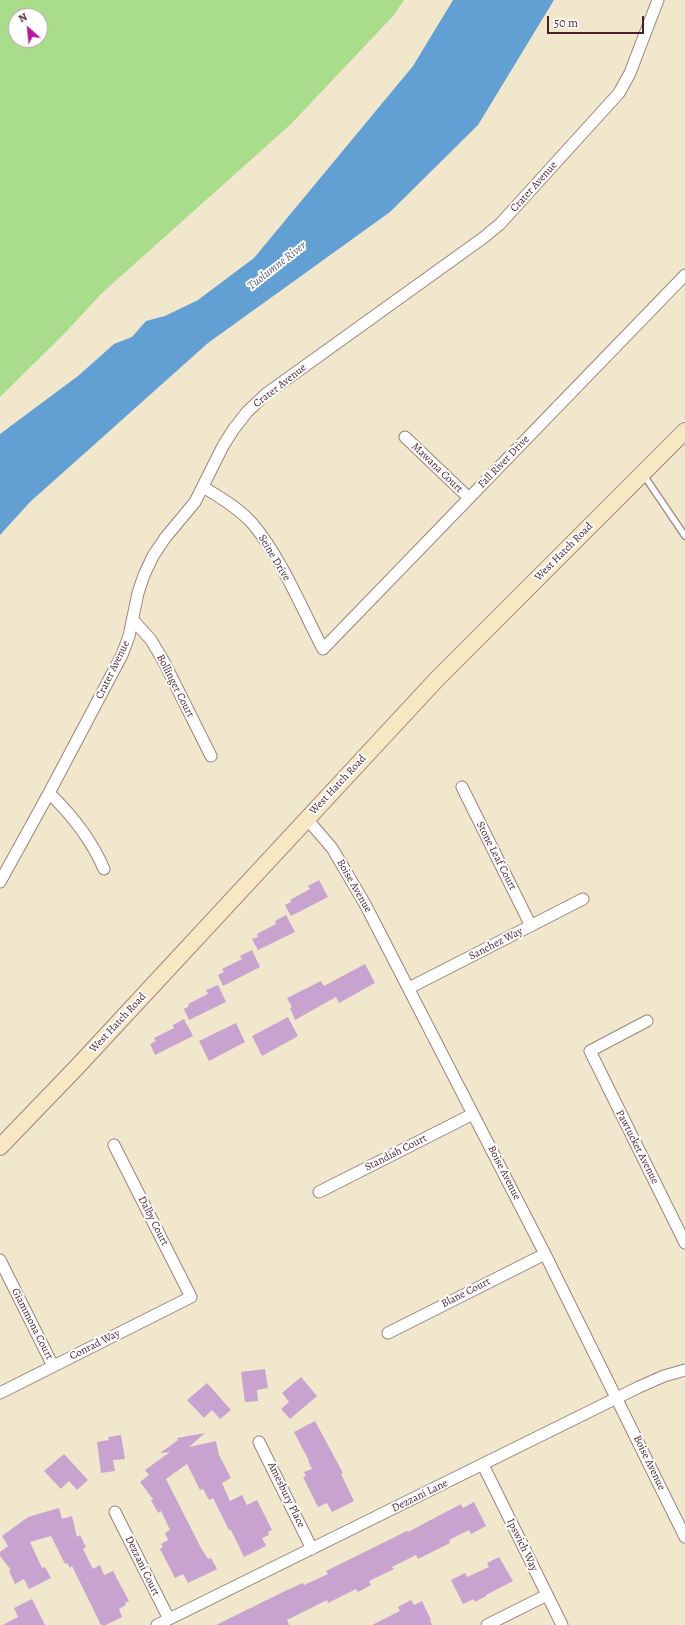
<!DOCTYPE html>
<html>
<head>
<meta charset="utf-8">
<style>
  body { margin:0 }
  #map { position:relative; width:685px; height:1625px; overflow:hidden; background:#f1e7cd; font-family:Alegreya,serif }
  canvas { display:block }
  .north { position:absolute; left:8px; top:8px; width:40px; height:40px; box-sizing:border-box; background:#fff; border:1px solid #b7a5aa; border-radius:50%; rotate:333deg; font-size:11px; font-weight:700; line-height:16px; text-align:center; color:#4a1f2b }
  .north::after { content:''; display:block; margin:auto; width:14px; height:18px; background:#b5179e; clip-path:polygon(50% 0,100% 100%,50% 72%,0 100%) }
  .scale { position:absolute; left:547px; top:16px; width:97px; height:18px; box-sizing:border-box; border:2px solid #4a1f2b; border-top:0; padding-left:5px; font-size:12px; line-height:14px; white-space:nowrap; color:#4a1f2b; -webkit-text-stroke:3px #fff; paint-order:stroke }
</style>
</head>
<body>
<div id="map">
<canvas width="685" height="1625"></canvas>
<div class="north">N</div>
<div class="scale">50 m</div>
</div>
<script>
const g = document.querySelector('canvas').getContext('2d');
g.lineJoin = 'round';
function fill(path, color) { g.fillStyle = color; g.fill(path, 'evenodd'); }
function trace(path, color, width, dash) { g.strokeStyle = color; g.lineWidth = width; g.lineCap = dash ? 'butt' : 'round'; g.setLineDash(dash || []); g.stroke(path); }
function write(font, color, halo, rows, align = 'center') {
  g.font = font + ' Alegreya,serif'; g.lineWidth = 4; g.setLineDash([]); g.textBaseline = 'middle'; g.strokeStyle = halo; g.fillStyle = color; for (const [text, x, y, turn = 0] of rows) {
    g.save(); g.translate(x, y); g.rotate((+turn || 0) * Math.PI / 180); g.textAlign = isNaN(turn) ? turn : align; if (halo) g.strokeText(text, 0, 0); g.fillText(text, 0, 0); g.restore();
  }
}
fill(new Path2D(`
  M 0,0 L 404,0 L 394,15 L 291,124 L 102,293 L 64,334 L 0,397 ZM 16,16 L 40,16 L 40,40 L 16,40 Z`), '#a9dc8b');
fill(new Path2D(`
  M 453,0 L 554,0 L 478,125 L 390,212 L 208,343 L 30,502 L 0,535 L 0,434 L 78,376 L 114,344 L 132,337 L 146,321 L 165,316 L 198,300 L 254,258 L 413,66 Z`), '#629fd3');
fill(new Path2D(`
  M 319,880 L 328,897 L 291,916 L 285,905 L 291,902 L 290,900 L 310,889 L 308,886 Z
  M 286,915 L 295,932 L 258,950 L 252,939 L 258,937 L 257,934 L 276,924 L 275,921 Z
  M 252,950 L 260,967 L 223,986 L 218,975 L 224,972 L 222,969 L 242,959 L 240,956 Z
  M 365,964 L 375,983 L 339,1003 L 336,997 L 295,1020 L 290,1008 L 292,1007 L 287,998 L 321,981 L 324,986 Z
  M 218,985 L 226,1002 L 189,1020 L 184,1009 L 189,1006 L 188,1004 L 208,994 L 206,990 Z
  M 288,1017 L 298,1036 L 262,1056 L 252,1036 Z
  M 184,1019 L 193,1036 L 155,1055 L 150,1044 L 156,1041 L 154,1038 L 174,1028 L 173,1025 Z
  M 236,1023 L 245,1042 L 209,1061 L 199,1041 Z
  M 265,1369 L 268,1388 L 257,1390 L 258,1401 L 245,1402 L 241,1372 Z
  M 301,1377 L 317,1396 L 290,1419 L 281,1409 L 289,1402 L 282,1393 Z
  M 207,1383 L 231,1410 L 220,1419 L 212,1410 L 204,1418 L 187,1400 Z
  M 315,1421 L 343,1473 L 341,1474 L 354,1501 L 332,1512 L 327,1503 L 318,1507 L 303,1477 L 306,1476 L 304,1472 L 312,1469 L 308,1461 L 309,1461 L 294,1432 Z
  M 205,1433 L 189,1447 L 216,1441 L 219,1455 L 231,1478 L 222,1483 L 230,1501 L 242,1495 L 247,1505 L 257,1500 L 272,1530 L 268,1532 L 269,1535 L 262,1538 L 266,1546 L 244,1557 L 231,1530 L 229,1530 L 213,1498 L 209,1500 L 203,1489 L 200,1490 L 187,1464 L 166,1479 L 201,1548 L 208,1559 L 211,1558 L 217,1569 L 188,1583 L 183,1574 L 175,1578 L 160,1549 L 163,1547 L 161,1544 L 168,1540 L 165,1533 L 170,1530 L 161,1511 L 158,1513 L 151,1500 L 153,1499 L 140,1482 L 149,1475 L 145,1470 L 170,1452 L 160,1453 L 178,1440 L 177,1438 Z
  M 121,1435 L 125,1459 L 113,1460 L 115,1471 L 101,1473 L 97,1442 L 109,1440 L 108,1437 Z
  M 64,1454 L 88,1480 L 77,1490 L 69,1481 L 61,1489 L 44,1471 Z
  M 474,1502 L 486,1526 L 471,1534 L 469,1530 L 449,1540 L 450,1543 L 418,1559 L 416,1555 L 392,1567 L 394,1569 L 369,1581 L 371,1585 L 358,1592 L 356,1589 L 328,1603 L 327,1600 L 287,1620 L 289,1625 L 216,1625 L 285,1591 L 303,1583 L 304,1585 L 328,1574 L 326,1571 L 407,1531 L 408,1532 L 461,1504 L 463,1508 Z
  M 59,1508 L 62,1519 L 72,1516 L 77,1537 L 80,1535 L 86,1547 L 83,1549 L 93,1569 L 100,1565 L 104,1575 L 113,1571 L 129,1601 L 125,1603 L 126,1605 L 119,1609 L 122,1617 L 106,1625 L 101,1625 L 72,1566 L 70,1568 L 67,1563 L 65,1564 L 51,1536 L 30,1542 L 42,1568 L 45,1567 L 51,1578 L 29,1589 L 24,1579 L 15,1584 L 9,1571 L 11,1570 L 0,1556 L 0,1552 L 8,1546 L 2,1536 L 28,1517 Z
  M 499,1557 L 513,1581 L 486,1595 L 486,1596 L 475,1602 L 474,1599 L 463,1604 L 451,1580 L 465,1573 L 467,1577 L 489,1567 L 487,1563 Z
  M 32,1599 L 45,1625 L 3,1625 L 18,1617 L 14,1608 Z
  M 411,1600 L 414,1605 L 422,1601 L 431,1620 L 430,1620 L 432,1625 L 372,1625 L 400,1611 L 398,1607 Z`), '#c8a3d0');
const service = new Path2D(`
  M 643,474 L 685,536`);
const minor = new Path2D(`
  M 405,437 L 469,498
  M 203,487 C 220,497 238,508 252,523 C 281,557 302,609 323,649 L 685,275
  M 133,620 L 151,640 L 164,662 L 211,756
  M 462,787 L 531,926
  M 49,793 C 73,816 91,839 104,869
  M 307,819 L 332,848 L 365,904 L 545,1254 L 685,1537
  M 0,882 L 49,793 L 122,655 L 129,636 L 138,593 L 144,575 L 153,556 L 165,538 L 195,502 L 223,446 L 233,430 L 247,412 L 266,394 L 483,238 L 500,224 L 619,93 L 630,73 L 658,0
  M 409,988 L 583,899
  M 647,1021 L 590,1051 L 685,1243
  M 319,1192 L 473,1114
  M 0,1260 L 53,1366
  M 388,1333 L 545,1254
  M 0,1393 L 191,1297 L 114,1145
  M 259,1442 L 312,1549
  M 483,1465 L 562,1625
  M 115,1512 L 169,1619
  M 157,1625 L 639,1387 L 664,1376 L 685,1370
  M 487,1625 L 547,1595`);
const secondary = new Path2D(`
  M 0,1147 L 77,1067 L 437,679 L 685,431`);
trace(service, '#9e837c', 8);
trace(minor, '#9e837c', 13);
trace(secondary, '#9e837c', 18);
trace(service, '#fff', 5.5);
trace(minor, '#fff', 11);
trace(secondary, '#f7e8c3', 16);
write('11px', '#4a1f2b', '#fff', [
  ["Crater Avenue",534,187,-48],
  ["Crater Avenue",280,386,-38],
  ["Fall River Drive",504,462,-46],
  ["Mawana Court",437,468,44],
  ["West Hatch Road",564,552,-45],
  ["Seine Drive",274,558,59],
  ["Crater Avenue",113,670,-64],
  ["Bollinger Court",175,686,63],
  ["West Hatch Road",338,785,-47],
  ["Stone Leaf Court",496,856,63],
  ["Boise Avenue",354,886,60],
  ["Sanchez Way",496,944,-27],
  ["West Hatch Road",118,1023,-47],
  ["Pawtucket Avenue",637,1147,63],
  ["Standish Court",396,1153,-27],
  ["Boise Avenue",504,1173,63],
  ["Dalby Court",153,1221,63],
  ["Blane Court",466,1293,-27],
  ["Giammona Court",32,1324,63],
  ["Conrad Way",95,1345,-27],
  ["Boise Avenue",649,1463,64],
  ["Amesbury Place",286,1495,64],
  ["Dezzani Lane",420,1496,-26],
  ["Ipswich Way",522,1545,64],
  ["Dezzani Court",142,1566,64]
]);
write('italic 12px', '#555977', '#fff', [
  ["Tuolumne River",277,266,-38]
]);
</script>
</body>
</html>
